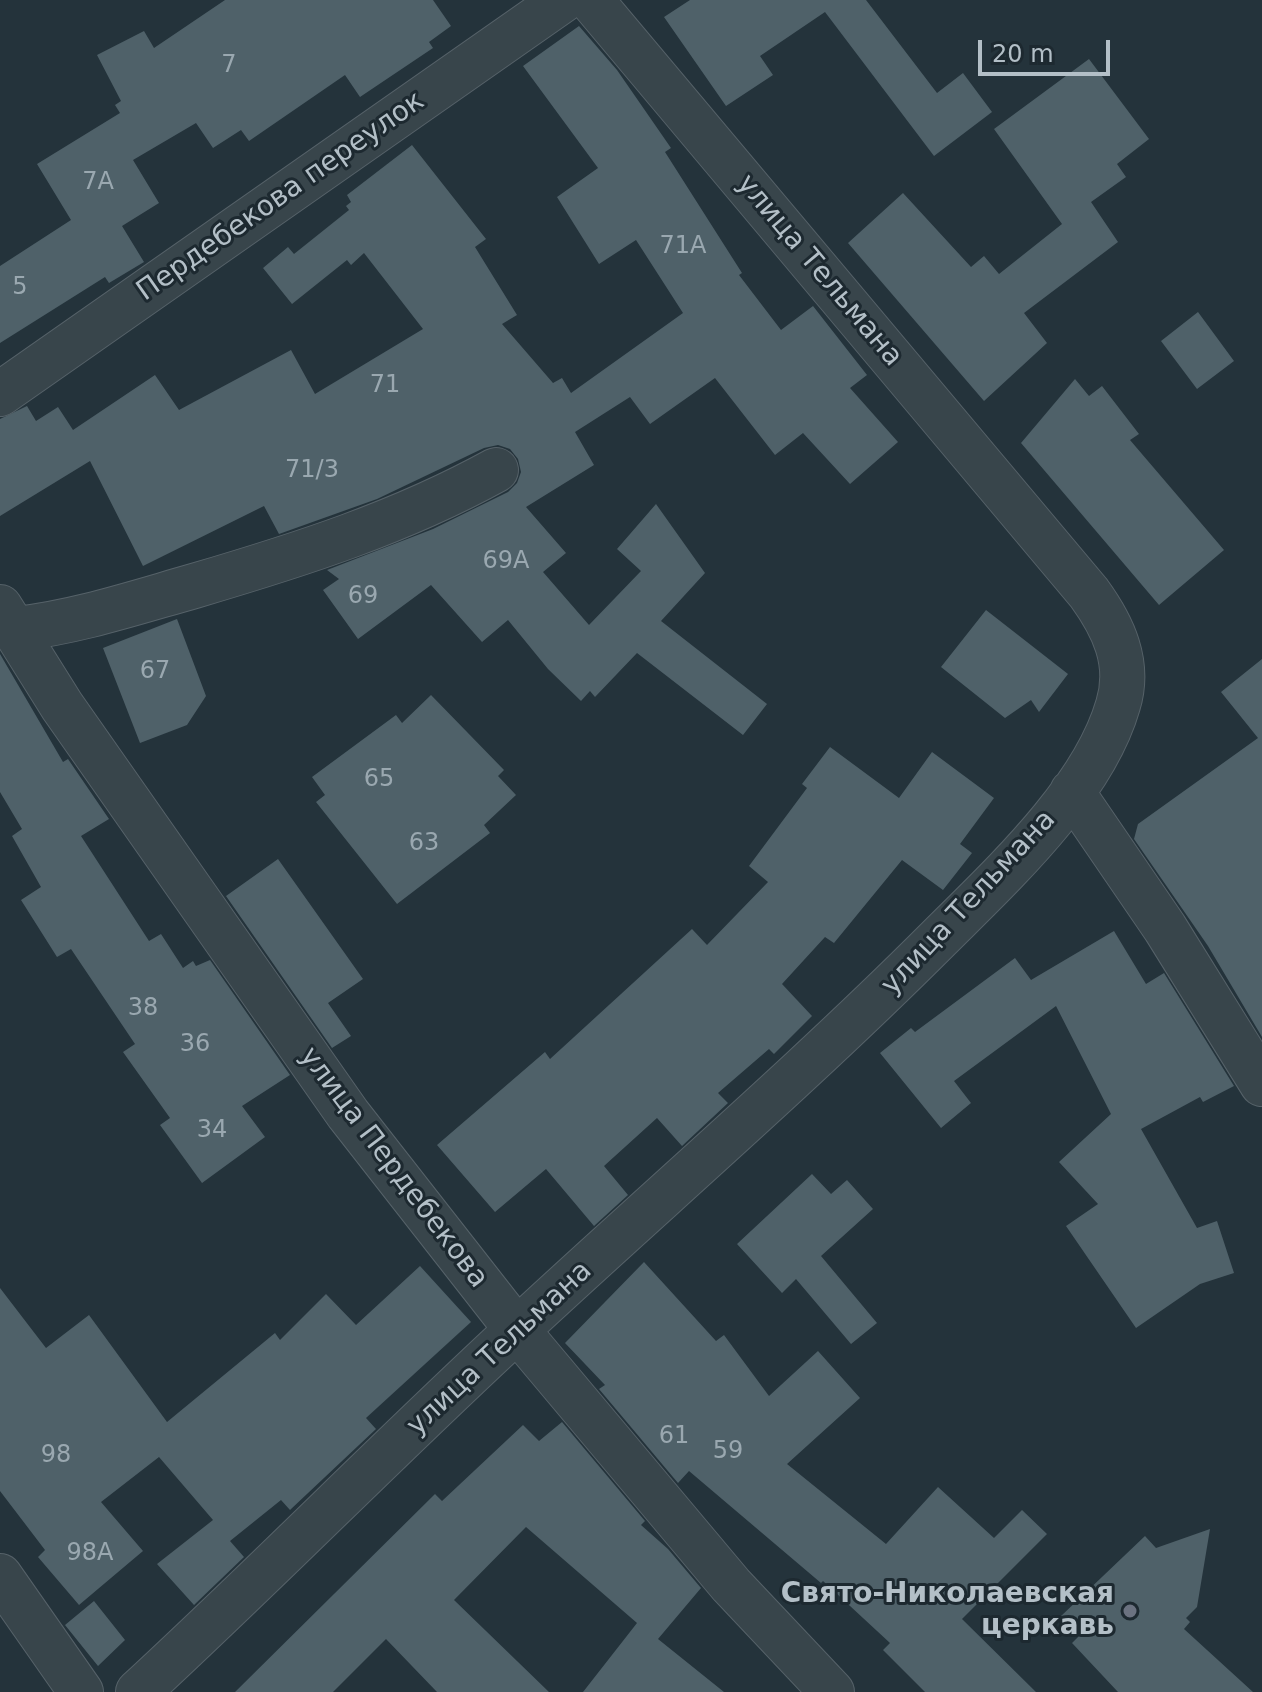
<!DOCTYPE html>
<html>
<head>
<meta charset="utf-8">
<style>
  body { margin:0 }
  #map { position:relative; width:1262px; height:1692px; overflow:hidden; background:#24333b; font-family:"DejaVu Sans",sans-serif }
  canvas { display:block }
  .scale { position:absolute; left:978px; top:40px; width:132px; height:36px; box-sizing:border-box; border:4px solid #b3bfc7; border-top:0; padding-left:10px; font-size:24px; line-height:28px; white-space:nowrap; color:#b3bfc7; -webkit-text-stroke:6px #1d2930; paint-order:stroke }
</style>
</head>
<body>
<div id="map">
<canvas width="1262" height="1692"></canvas>
<div class="scale">20 m</div>
</div>
<script>
const g = document.querySelector('canvas').getContext('2d');
g.lineJoin = 'round';
function fill(path, color) { g.fillStyle = color; g.fill(path, 'evenodd'); }
function trace(path, color, width, dash) { g.strokeStyle = color; g.lineWidth = width; g.lineCap = dash ? 'butt' : 'round'; g.setLineDash(dash || []); g.stroke(path); }
function write(font, color, halo, rows, align = 'center') {
  g.font = font + ' "DejaVu Sans",sans-serif'; g.lineWidth = 6; g.setLineDash([]); g.textBaseline = 'middle'; g.strokeStyle = halo; g.fillStyle = color; for (const [text, x, y, turn = 0] of rows) {
    g.save(); g.translate(x, y); g.rotate((+turn || 0) * Math.PI / 180); g.textAlign = isNaN(turn) ? turn : align; if (halo) g.strokeText(text, 0, 0); g.fillText(text, 0, 0); g.restore();
  }
}
fill(new Path2D(`
  M 225,0 L 433,0 L 451,26 L 429,42 L 433,48 L 360,97 L 345,75 L 249,141 L 241,130 L 213,148 L 196,123 L 133,160 L 159,203 L 122,226 L 144,262 L 109,283 L 105,277 L 0,343 L 0,266 L 71,220 L 37,164 L 120,113 L 115,105 L 121,101 L 97,55 L 144,31 L 154,48 Z
  M 690,0 L 866,0 L 937,93 L 963,73 L 992,112 L 934,156 L 825,12 L 760,56 L 773,75 L 726,106 L 664,17 Z
  M 579,26 L 617,70 L 671,148 L 665,152 L 742,273 L 739,275 L 781,330 L 813,306 L 867,375 L 850,388 L 898,442 L 850,484 L 803,433 L 775,455 L 715,378 L 650,424 L 630,397 L 575,432 L 594,465 L 526,507 L 566,553 L 543,572 L 589,625 L 641,571 L 617,549 L 656,504 L 705,573 L 661,621 L 767,704 L 743,735 L 637,653 L 595,697 L 590,691 L 581,701 L 548,669 L 508,620 L 482,642 L 431,585 L 358,639 L 323,590 L 339,579 L 327,570 L 433,529 L 508,492 L 517,483 L 521,472 L 518,459 L 510,449 L 498,445 L 484,448 L 377,499 L 279,534 L 264,506 L 143,566 L 90,461 L 0,516 L 0,419 L 27,406 L 36,421 L 58,407 L 73,430 L 155,375 L 179,410 L 291,350 L 315,394 L 423,329 L 364,253 L 351,265 L 347,260 L 292,304 L 263,268 L 288,247 L 294,254 L 349,210 L 346,206 L 351,202 L 347,195 L 412,145 L 486,239 L 475,247 L 517,315 L 502,324 L 553,383 L 562,378 L 571,393 L 683,313 L 636,240 L 599,264 L 557,197 L 598,168 L 523,66 Z
  M 1089,59 L 1149,139 L 1117,164 L 1126,177 L 1091,202 L 1118,242 L 1024,313 L 1047,343 L 984,401 L 848,243 L 903,193 L 971,267 L 984,256 L 999,274 L 1062,224 L 994,129 Z
  M 1198,312 L 1234,361 L 1197,389 L 1161,341 Z
  M 1075,379 L 1089,396 L 1102,386 L 1139,434 L 1130,440 L 1224,550 L 1159,605 L 1021,443 Z
  M 986,610 L 1068,674 L 1039,712 L 1031,700 L 1005,718 L 941,667 Z
  M 177,619 L 206,696 L 187,725 L 140,743 L 103,648 Z
  M 0,654 L 63,762 L 68,759 L 109,819 L 81,836 L 149,941 L 161,934 L 183,968 L 193,961 L 196,966 L 210,960 L 290,1075 L 242,1106 L 265,1137 L 202,1183 L 160,1125 L 170,1118 L 123,1052 L 135,1044 L 71,949 L 57,957 L 21,900 L 41,887 L 12,836 L 22,829 L 0,792 Z
  M 1262,659 L 1262,1037 L 1208,946 L 1134,839 L 1138,824 L 1258,738 L 1221,692 Z
  M 431,695 L 504,770 L 498,776 L 516,795 L 484,825 L 490,833 L 397,904 L 316,802 L 325,795 L 312,777 L 396,715 L 402,723 Z
  M 830,747 L 899,798 L 932,752 L 994,798 L 960,844 L 972,853 L 943,890 L 902,860 L 834,943 L 825,937 L 782,984 L 812,1016 L 774,1054 L 769,1049 L 718,1093 L 728,1103 L 682,1146 L 657,1118 L 604,1166 L 628,1195 L 594,1226 L 546,1169 L 495,1212 L 437,1145 L 545,1052 L 550,1059 L 692,929 L 707,945 L 768,882 L 749,866 L 807,788 L 802,784 Z
  M 278,859 L 363,979 L 328,1003 L 351,1036 L 332,1048 L 226,896 Z
  M 1114,931 L 1146,984 L 1164,973 L 1234,1086 L 1203,1102 L 1200,1097 L 1141,1129 L 1197,1228 L 1217,1221 L 1234,1273 L 1200,1284 L 1136,1328 L 1066,1226 L 1098,1204 L 1059,1162 L 1111,1114 L 1056,1006 L 954,1081 L 971,1103 L 941,1128 L 880,1053 L 911,1028 L 915,1032 L 1015,958 L 1031,980 Z
  M 812,1174 L 831,1194 L 847,1180 L 873,1209 L 821,1256 L 877,1323 L 851,1344 L 796,1279 L 782,1293 L 737,1244 Z
  M 644,1262 L 716,1341 L 724,1335 L 769,1396 L 818,1351 L 860,1398 L 787,1464 L 886,1544 L 938,1487 L 994,1538 L 1022,1510 L 1047,1534 L 962,1619 L 1036,1692 L 925,1692 L 883,1650 L 890,1643 L 823,1581 L 821,1583 L 689,1471 L 678,1483 L 599,1389 L 605,1385 L 565,1343 Z
  M 420,1266 L 471,1322 L 366,1418 L 376,1429 L 290,1510 L 281,1500 L 230,1541 L 244,1557 L 194,1605 L 157,1564 L 213,1520 L 159,1457 L 101,1502 L 143,1551 L 79,1605 L 38,1557 L 45,1550 L 0,1491 L 0,1288 L 46,1348 L 89,1315 L 167,1422 L 275,1333 L 280,1340 L 326,1294 L 356,1325 Z
  M 562,1422 L 645,1521 L 641,1525 L 668,1549 L 701,1588 L 658,1639 L 724,1692 L 583,1692 L 637,1623 L 526,1527 L 454,1600 L 549,1692 L 437,1692 L 386,1639 L 333,1692 L 235,1692 L 435,1494 L 442,1501 L 523,1425 L 539,1441 Z
  M 1210,1529 L 1197,1607 L 1186,1618 L 1190,1622 L 1184,1629 L 1253,1692 L 1118,1692 L 1072,1643 L 1079,1636 L 1060,1617 L 1145,1536 L 1156,1548 Z
  M 94,1601 L 125,1640 L 98,1666 L 65,1625 Z`), '#4f6169');
const minor = new Path2D(`
  M 0,394 L 563,0
  M 0,607 L 62,706 L 348,1114 L 517,1330 L 731,1585 L 832,1692
  M 16,629 C 77,622 134,603 194,586 C 299,555 400,523 496,470
  M 1072,792 L 1165,928 L 1262,1084
  M 0,1576 L 81,1692
  M 138,1692 C 267,1573 390,1447 519,1328 C 659,1198 803,1074 938,939 C 1001,876 1093,792 1118,705 C 1131,663 1113,626 1089,593 L 591,0`);
trace(minor, '#566269', 46);
trace(minor, '#38454b', 44);
for (const [x, y, r, color] of [
  [1130,1611,8,"#6b7280"]
]) { const dot = new Path2D(); dot.arc(x, y, r, 0, 2 * Math.PI); g.fillStyle = color; g.fill(dot); trace(dot, '#1d2930', 3); }
write('24px', '#9aa8b0', null, [
  ["7",229,66],
  ["7А",98,183],
  ["71А",683,247],
  ["5",20,288],
  ["71",385,386],
  ["71/3",312,471],
  ["69А",506,562],
  ["69",363,597],
  ["67",155,672],
  ["65",379,780],
  ["63",424,844],
  ["38",143,1009],
  ["36",195,1045],
  ["34",212,1131],
  ["61",674,1437],
  ["59",728,1452],
  ["98",56,1456],
  ["98А",90,1554]
]);
write('28px', '#b3bfc7', '#1d2930', [
  ["Пердебекова переулок",281,197,-35],
  ["улица Тельмана",819,271,50],
  ["улица Тельмана",969,903,-47],
  ["улица Пердебекова",393,1168,53],
  ["улица Тельмана",500,1349,-43]
]);
write('bold 28px', '#b3bfc7', '#1d2930', [
  ["Свято-Николаевская",1114,1595],
  ["церкавь",1114,1627]
], 'right');
</script>
</body>
</html>
